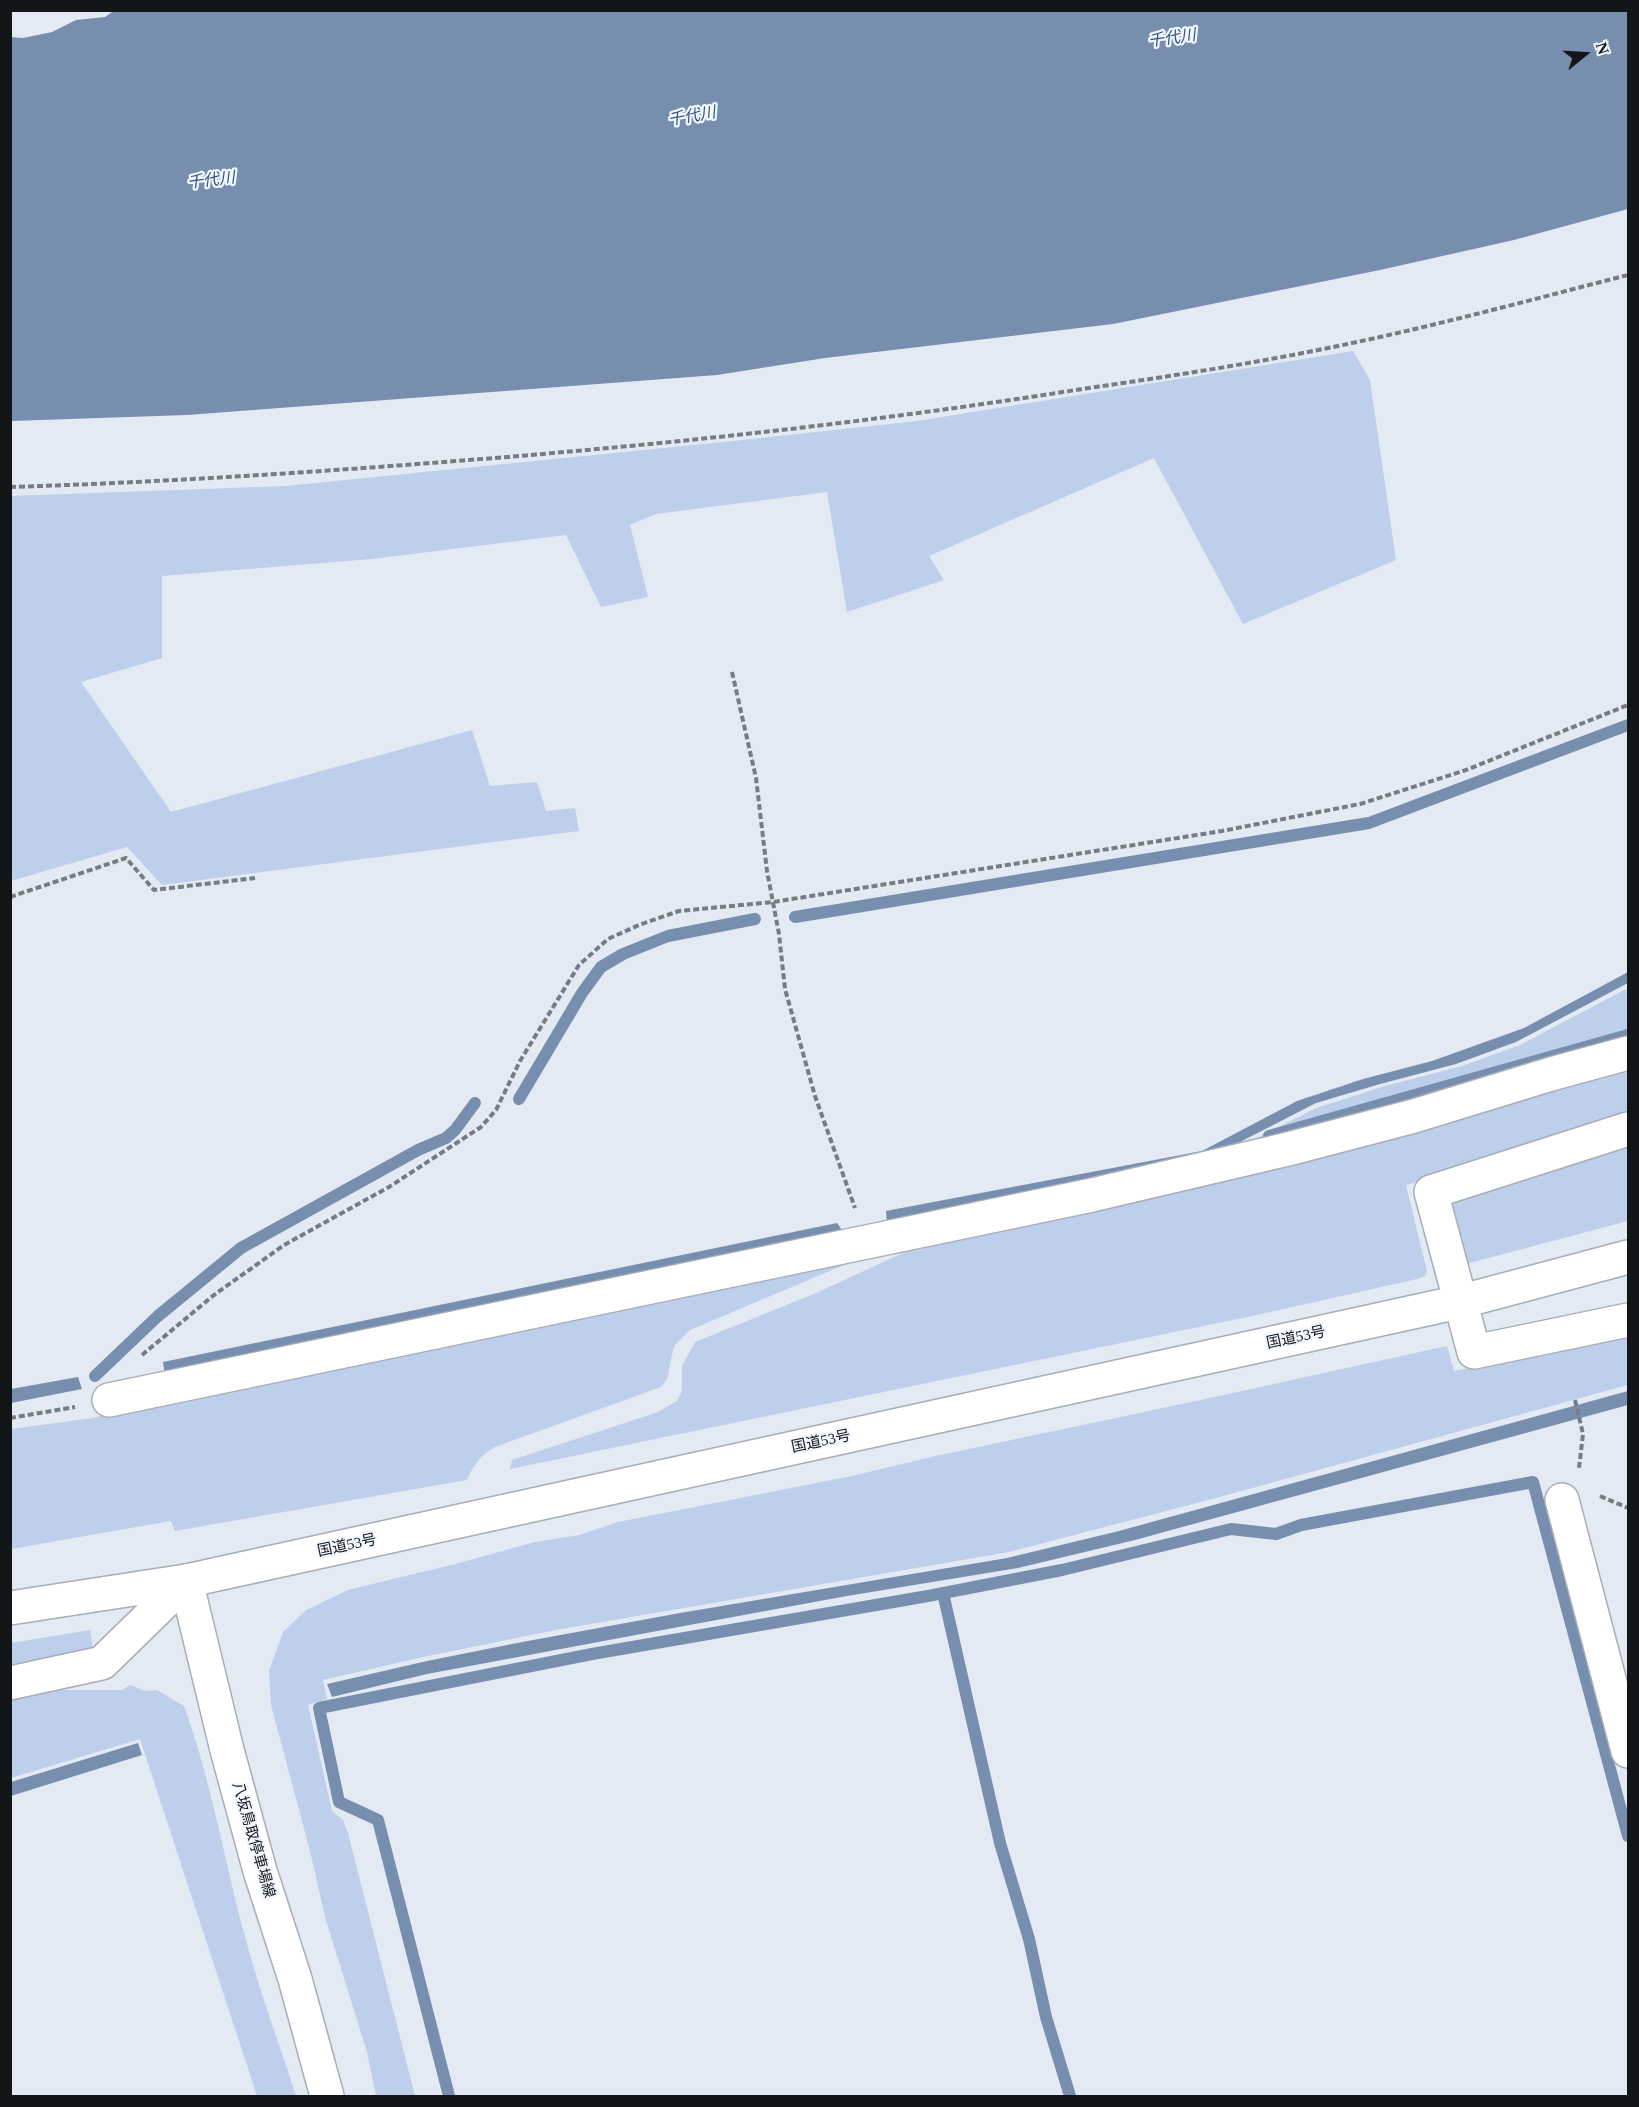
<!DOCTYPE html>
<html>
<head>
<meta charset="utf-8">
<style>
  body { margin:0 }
  #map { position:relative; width:1639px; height:2107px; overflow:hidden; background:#e3eaf3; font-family:"Times New Roman",serif }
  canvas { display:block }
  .frame { position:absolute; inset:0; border:12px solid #131619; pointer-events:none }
  .north { position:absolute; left:1555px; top:24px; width:60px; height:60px; -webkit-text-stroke:4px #f1f7ff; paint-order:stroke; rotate:72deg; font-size:16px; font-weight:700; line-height:24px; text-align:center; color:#131619 }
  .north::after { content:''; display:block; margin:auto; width:21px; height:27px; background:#131619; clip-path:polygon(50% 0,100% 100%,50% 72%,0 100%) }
</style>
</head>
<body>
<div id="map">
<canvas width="1639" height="2107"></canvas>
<div class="frame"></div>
<div class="north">N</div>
</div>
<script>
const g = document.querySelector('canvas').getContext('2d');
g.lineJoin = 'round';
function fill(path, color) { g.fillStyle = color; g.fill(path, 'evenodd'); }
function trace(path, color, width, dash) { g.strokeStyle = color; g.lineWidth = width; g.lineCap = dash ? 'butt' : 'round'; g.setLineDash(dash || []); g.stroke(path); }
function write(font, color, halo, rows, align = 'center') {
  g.font = font + ' "Times New Roman","Noto Sans JP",serif'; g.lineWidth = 4.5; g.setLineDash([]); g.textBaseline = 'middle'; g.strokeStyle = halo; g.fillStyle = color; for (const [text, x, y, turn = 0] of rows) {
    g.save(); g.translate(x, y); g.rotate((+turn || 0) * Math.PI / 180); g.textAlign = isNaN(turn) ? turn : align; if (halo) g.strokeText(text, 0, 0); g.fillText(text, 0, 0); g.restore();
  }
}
fill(new Path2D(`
  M 1353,351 L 1370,380 L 1396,560 L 1243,624 L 1154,458 L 929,556 L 944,580 L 847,612 L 827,492 L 656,514 L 630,525 L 648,597 L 601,607 L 566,535 L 372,559 L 162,576 L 162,658 L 81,682 L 171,812 L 472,730 L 490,786 L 537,782 L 546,811 L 575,808 L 579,831 L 162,885 L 127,847 L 11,881 L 11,496 L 285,486 L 724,442 L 917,421 Z
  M 1628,988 L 1628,1044 L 1224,1155 L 1316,1108 L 1385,1086 L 1462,1066 L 1520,1045 Z
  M 1628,1062 L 1628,1116 L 1532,1151 L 1406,1185 L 1427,1271 L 1425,1276 L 1417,1279 L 1257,1315 L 510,1469 L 512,1460 L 658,1412 L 677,1401 L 682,1391 L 682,1366 L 695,1342 L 816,1293 L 918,1246 Z
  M 1628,1136 L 1628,1221 L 1466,1264 L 1451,1210 L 1456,1199 Z
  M 851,1262 L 690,1330 L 674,1346 L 667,1379 L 661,1387 L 495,1447 C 480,1456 474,1464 467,1480 L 175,1531 L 171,1521 L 11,1549 L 11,1429 L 93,1418 L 153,1401 Z
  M 1628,1334 L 1628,1385 L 1216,1498 L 1009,1552 L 556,1630 L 423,1657 L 323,1680 L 327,1699 L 308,1705 L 332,1811 L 343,1820 L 348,1833 L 415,2096 L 376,2096 L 367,2052 L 325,1917 L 310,1851 L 271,1705 L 269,1671 L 283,1632 L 306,1610 L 348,1590 L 459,1563 L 535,1542 L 579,1535 L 618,1522 L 852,1476 L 931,1457 L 1196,1401 L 1447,1346 L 1454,1371 Z
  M 90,1630 L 93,1649 L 11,1670 L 11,1643 Z
  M 130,1685 L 145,1691 L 157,1690 L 184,1706 C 212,1783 225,1865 247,1944 C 261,1996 280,2045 296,2096 L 257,2096 L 140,1739 L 11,1778 L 11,1695 L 27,1690 L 122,1690 Z`), '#bdcfea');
fill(new Path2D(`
  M 115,10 L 1628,11 L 1628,209 L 1514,240 L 1380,270 L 1113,324 L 825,358 L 717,375 L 187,415 L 11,421 L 11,37 L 23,38 L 52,32 L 76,20 L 105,17 Z
  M 1628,972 L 1628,983 L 1516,1042 L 1456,1064 L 1380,1084 L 1316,1103 L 1205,1160 L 887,1225 L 886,1211 L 1202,1151 L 1297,1101 L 1363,1079 L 1432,1061 L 1524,1028 Z
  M 837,1223 L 847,1237 L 165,1376 L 163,1362 Z
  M 78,1377 L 82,1389 L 11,1403 L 11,1389 Z
  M 1628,1391 L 1628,1405 L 1135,1540 L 1018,1568 L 847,1596 L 684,1626 L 427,1674 L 332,1697 L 327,1684 L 427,1661 L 517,1643 L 680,1613 L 1007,1558 L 1119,1531 Z
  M 138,1743 L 142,1755 L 11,1796 L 11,1782 Z`), '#788eaf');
trace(new Path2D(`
  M 795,917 L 1369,823 L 1628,725
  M 519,1099 L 582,993 L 601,967 L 623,954 L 668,936 L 755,919
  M 1269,1136 L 1628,1035
  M 95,1376 L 158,1316 L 241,1248 L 418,1150 L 446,1138 L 455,1130 L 475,1103
  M 943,1593 L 1000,1843 L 1029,1939 L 1046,2017 L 1070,2096
  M 449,2096 L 378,1820 L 339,1802 L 319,1708 L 592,1654 L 928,1596 L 1062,1570 L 1231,1529 L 1276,1534 L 1301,1525 L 1533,1482 L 1628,1836`), '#788eaf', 12);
const minor = new Path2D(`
  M 1628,1129 L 1431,1192 L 1474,1352 L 1628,1320
  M 109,1400 L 1092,1195 L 1288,1149 L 1414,1116 L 1551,1074 L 1628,1053
  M 1562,1500 L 1628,1751
  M 10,1683 L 102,1663 L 186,1581`);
const major = new Path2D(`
  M 186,1581 L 227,1750 L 260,1871 L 295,1979 L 327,2096`);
const highway = new Path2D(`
  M 10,1608 L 186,1581 L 1459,1302 L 1628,1257`);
trace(minor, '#a7aeb7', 36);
trace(major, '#a7aeb7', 36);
trace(highway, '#a7aeb7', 36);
trace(new Path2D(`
  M 10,487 C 172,482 333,471 494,458 C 691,442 887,420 1082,389 C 1166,377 1250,364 1333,347 C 1432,327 1530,300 1628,275
  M 732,672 L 756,778 L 767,871 L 779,934 L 785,989 L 815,1096 L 855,1208
  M 10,897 L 126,858 L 154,890 L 255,878
  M 142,1355 L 214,1295 L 284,1245 L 389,1187 L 481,1127 L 496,1110 L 520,1061 L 579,965 L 608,939 L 639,925 L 679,911 L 773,902 L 1222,831 L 1360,804 L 1466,770 L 1628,705
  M 1575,1400 L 1583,1434 L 1579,1468
  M 10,1418 L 75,1407
  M 1600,1496 L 1628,1508`), '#777c82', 4, [6, 3]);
trace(minor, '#fff', 33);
trace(major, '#fff', 33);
trace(highway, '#fff', 33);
write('15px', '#131619', '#f1f7ff', [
  ["国道53号",1296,1338,-12],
  ["国道53号",821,1442,-12],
  ["国道53号",347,1546,-12],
  ["八坂鳥取停車場線",253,1840,74]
]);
write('italic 16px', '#32517f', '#f1f7ff', [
  ["千代川",1172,39,-8],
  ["千代川",692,117,-10],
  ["千代川",211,181,-7]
]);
</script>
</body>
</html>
